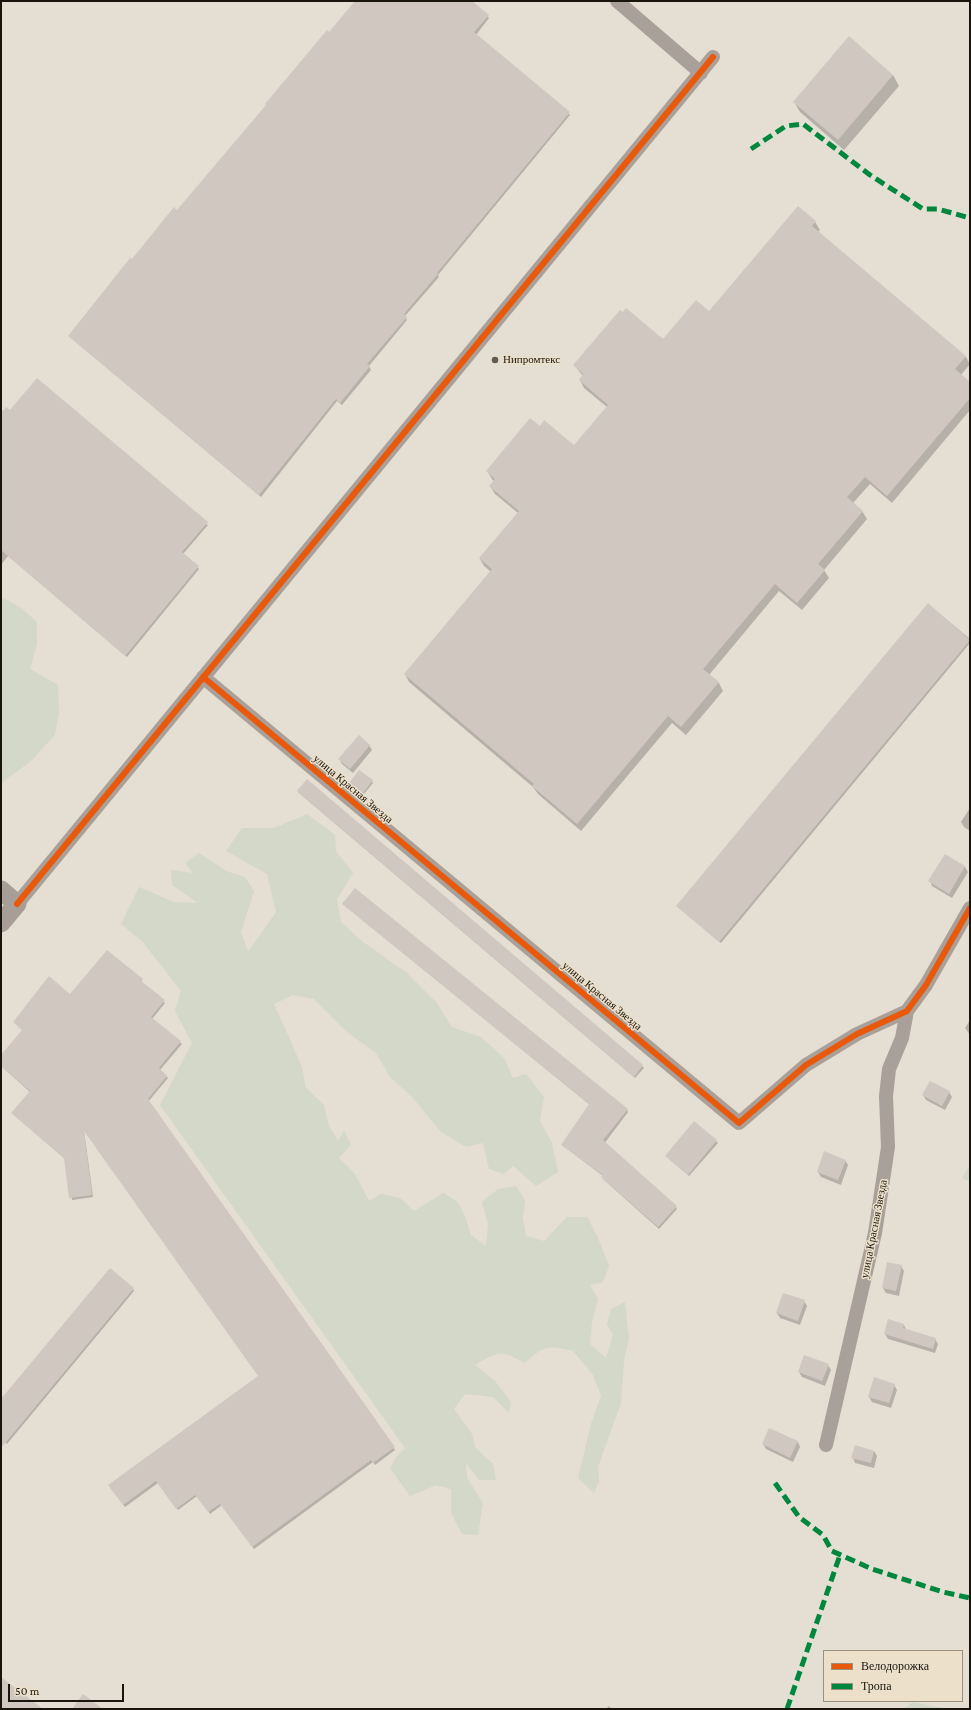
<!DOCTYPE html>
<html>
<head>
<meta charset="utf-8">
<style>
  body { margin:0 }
  #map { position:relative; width:971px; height:1710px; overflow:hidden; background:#e4ded3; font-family:"Crimson Pro",serif }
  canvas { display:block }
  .frame { position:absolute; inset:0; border:2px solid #19150d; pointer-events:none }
  .legend { position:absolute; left:823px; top:1650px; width:140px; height:52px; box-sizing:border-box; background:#ece0cb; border:1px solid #988f7f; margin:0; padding:5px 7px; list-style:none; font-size:12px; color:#19150d }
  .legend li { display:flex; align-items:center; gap:8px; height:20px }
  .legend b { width:20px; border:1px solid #988f7f }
  .scale { position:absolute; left:8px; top:1684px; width:116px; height:18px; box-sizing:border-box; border:2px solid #19150d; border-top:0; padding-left:5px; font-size:12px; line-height:14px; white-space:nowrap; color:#19150d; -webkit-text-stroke:3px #ece0cb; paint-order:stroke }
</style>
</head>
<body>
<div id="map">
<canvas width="971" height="1710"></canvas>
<div class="frame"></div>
<ul class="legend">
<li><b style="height:5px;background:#e8590c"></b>Велодорожка</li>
<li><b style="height:5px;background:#00873e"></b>Тропа</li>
</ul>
<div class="scale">50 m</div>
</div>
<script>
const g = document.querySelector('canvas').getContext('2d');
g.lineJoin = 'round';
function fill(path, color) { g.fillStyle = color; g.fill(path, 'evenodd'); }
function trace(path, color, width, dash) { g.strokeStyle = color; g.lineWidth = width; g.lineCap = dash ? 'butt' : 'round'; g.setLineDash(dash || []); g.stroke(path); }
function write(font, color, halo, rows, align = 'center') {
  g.font = font + ' "Crimson Pro",serif'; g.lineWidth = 3; g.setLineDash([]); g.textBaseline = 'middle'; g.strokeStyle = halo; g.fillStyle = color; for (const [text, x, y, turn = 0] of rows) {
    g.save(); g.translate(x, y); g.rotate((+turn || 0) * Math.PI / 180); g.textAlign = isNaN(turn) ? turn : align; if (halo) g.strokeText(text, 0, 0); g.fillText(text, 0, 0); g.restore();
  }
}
fill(new Path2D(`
  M 1,597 L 20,607 L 37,622 L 37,643 L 30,669 L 58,685 L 59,713 L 55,735 L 30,762 L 1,783 Z
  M 307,814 L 335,835 L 336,851 L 353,873 L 337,899 L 341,922 L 363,942 L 407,973 L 436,1002 L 452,1027 L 481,1037 L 504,1058 L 513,1078 L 526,1074 L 544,1097 L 540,1121 L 552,1143 L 558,1172 L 536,1186 L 513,1166 L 504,1174 L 489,1169 L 483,1143 L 466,1147 L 441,1132 L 412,1097 L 390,1077 L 376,1053 L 347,1032 L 314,999 L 293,995 L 274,1004 L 302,1067 L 306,1088 L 324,1105 L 329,1126 L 338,1141 L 344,1131 L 351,1145 L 339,1158 L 355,1174 L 369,1201 L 381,1194 L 400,1198 L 414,1211 L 443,1193 L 458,1202 L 465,1216 L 471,1235 L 486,1246 L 488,1224 L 482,1202 L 498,1189 L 516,1186 L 525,1200 L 523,1218 L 526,1236 L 544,1241 L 567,1217 L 587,1217 L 598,1238 L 609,1266 L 603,1282 L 590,1285 L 598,1299 L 592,1322 L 590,1344 L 606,1358 L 613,1335 L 607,1324 L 611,1309 L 625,1302 L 629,1338 L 624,1361 L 621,1403 L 598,1467 L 599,1481 L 594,1493 L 578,1478 L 591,1424 L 601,1396 L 593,1375 L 573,1351 C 549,1345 543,1345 525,1363 C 500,1350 499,1351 475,1365 L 495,1381 L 511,1402 L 509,1413 L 493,1397 L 465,1394 L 454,1409 L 472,1434 L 475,1447 L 493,1464 L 496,1480 L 479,1480 L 466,1463 L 467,1478 L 483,1503 L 478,1535 L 462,1534 L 451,1513 L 451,1489 L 436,1485 L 410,1496 L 390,1468 L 396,1457 L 405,1448 L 160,1105 L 192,1043 L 175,1011 L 181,991 L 142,941 L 121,924 L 139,887 L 174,902 L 198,903 L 172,885 L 171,870 L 193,873 L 185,863 L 199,853 L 226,871 L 245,877 L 254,891 L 241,932 L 248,952 L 276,912 L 267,874 L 226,851 L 242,828 L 274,828 Z
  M 970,1165 L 970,1182 L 962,1178 Z
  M 913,1702 L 947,1709 L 903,1709 Z`), '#d3d8c9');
fill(new Path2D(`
  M 356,1 L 471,1 L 489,18 L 476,35 L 570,115 L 438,275 L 439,277 L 405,316 L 407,320 L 369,366 L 371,370 L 342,405 L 337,401 L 261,497 L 69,336 L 132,261 L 177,211 Z
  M 893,75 L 899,86 L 844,150 L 800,112 L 794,102 Z
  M 798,207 L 815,222 L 820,230 L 818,232 L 966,357 L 970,364 L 961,375 L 970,383 L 970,410 L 892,503 L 870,484 L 853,503 L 862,511 L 867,519 L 824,570 L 829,578 L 802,610 L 779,591 L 709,675 L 719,683 L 723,691 L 686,735 L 672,723 L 581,831 L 538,794 L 533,787 L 409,682 L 405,674 L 491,572 L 484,566 L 480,559 L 518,513 L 495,494 L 490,486 L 494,482 L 487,471 L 540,427 L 574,447 L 607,407 L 584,388 L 580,380 L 583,376 L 574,365 L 663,340 L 709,312 Z
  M 1,415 L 208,525 L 183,554 L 199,569 L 127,657 L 8,556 L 1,565 Z
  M 928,604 L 970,639 L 970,643 L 721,943 L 677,906 Z
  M 369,745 L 372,750 L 353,773 L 342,764 L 340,760 Z
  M 307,781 L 642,1066 L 644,1068 L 635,1078 L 299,793 L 298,791 Z
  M 372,781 L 373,783 L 364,794 L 352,785 Z
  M 970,808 L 970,831 L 964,827 L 961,822 Z
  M 945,855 L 965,867 L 968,872 L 952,898 L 932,886 L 930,881 Z
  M 343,904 L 627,1110 L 628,1112 L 604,1144 L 676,1207 L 677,1209 L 659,1229 L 603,1179 L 603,1176 L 562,1145 L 590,1105 Z
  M 142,980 L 142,983 L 165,1003 L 152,1019 L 182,1044 L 160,1070 L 168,1078 L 148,1102 L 395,1450 L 375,1465 L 373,1462 L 254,1549 L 222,1505 L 210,1514 L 197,1496 L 178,1510 L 158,1483 L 125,1507 L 110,1487 L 259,1376 L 84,1130 L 93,1197 L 72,1200 L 65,1159 L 12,1113 L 30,1092 L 1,1066 L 1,1056 L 23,1031 L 14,1022 L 70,996 Z
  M 970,1020 L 970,1035 L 965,1028 Z
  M 949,1092 L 952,1097 L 945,1110 L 926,1100 L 923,1095 Z
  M 716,1141 L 718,1143 L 689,1176 L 668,1158 Z
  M 845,1160 L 848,1165 L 841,1185 L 821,1177 L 818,1172 Z
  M 901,1266 L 904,1271 L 899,1296 L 886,1293 L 883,1288 Z
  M 133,1289 L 134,1291 L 7,1444 L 1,1439 L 1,1401 Z
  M 804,1301 L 807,1306 L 800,1325 L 780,1318 L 777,1313 Z
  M 904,1325 L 906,1330 L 935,1339 L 938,1344 L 935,1353 L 888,1339 L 885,1334 Z
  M 805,1356 L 828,1365 L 831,1370 L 825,1386 L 802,1377 L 799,1372 Z
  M 894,1385 L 897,1390 L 891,1408 L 872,1402 L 869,1397 Z
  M 798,1442 L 800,1447 L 793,1462 L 766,1449 L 763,1444 Z
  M 874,1451 L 877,1456 L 874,1468 L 855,1463 L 853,1458 Z
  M 608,1706 L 613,1709 L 607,1709 Z`), '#0003');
fill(new Path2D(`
  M 355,1 L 472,1 L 489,15 L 474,32 L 570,112 L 437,273 L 438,274 L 404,314 L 407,317 L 367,364 L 370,366 L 340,403 L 336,399 L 259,495 L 68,336 L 130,258 L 132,259 L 174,207 L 177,210 L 266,105 L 265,104 L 327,30 L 329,32 Z
  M 849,36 L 893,75 L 838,140 L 793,102 Z
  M 798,206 L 816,221 L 812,226 L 966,356 L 955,369 L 970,382 L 970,398 L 887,496 L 865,477 L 847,497 L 863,511 L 818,564 L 825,570 L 797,603 L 775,584 L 703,669 L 719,682 L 681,727 L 668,716 L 577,824 L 532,786 L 534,784 L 404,674 L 492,569 L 479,558 L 519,511 L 489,486 L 495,479 L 486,471 L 530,418 L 540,426 L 544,420 L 574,445 L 608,405 L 579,380 L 583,374 L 573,365 L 620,310 L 623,312 L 626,308 L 663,339 L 696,300 L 709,311 Z
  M 37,378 L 208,522 L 182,552 L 199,566 L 125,656 L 1,550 L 1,413 L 6,407 L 10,410 Z
  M 928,603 L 970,640 L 719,942 L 676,906 Z
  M 359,735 L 370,745 L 350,769 L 338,759 Z
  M 359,770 L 373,780 L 363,793 L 349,783 Z
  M 307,779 L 643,1065 L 634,1077 L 297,791 Z
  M 945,854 L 965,866 L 949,894 L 928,881 Z
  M 355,888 L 628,1109 L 603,1140 L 677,1206 L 658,1227 L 601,1177 L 603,1175 L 561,1145 L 589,1104 L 342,904 Z
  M 107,950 L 143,979 L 141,981 L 165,1000 L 151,1017 L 181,1041 L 159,1068 L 167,1076 L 148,1099 L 395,1447 L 373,1463 L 371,1460 L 252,1547 L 220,1504 L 208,1512 L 195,1495 L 176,1509 L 156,1481 L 123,1505 L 108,1485 L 258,1376 L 84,1131 L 92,1195 L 69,1198 L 64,1158 L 11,1113 L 30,1091 L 1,1066 L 1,1055 L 22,1030 L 13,1022 L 49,976 L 70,994 Z
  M 930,1081 L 950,1091 L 942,1106 L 922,1095 Z
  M 694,1121 L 717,1140 L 688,1175 L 665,1156 Z
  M 824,1151 L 846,1160 L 838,1180 L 817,1172 Z
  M 887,1262 L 902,1265 L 896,1291 L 882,1288 Z
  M 110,1268 L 134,1288 L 1,1448 L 1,1399 Z
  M 783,1293 L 805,1300 L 798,1321 L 776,1313 Z
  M 888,1319 L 904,1324 L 903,1328 L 936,1338 L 933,1349 L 884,1334 Z
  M 804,1355 L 829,1364 L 822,1381 L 798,1372 Z
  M 874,1377 L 895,1384 L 889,1403 L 868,1397 Z
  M 769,1428 L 798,1441 L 790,1458 L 762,1444 Z
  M 855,1445 L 874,1451 L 871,1463 L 851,1458 Z
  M 1,1677 L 43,1709 L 1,1709 Z
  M 83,1694 L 103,1709 L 72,1709 Z`), '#d0c7c1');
trace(new Path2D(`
  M 617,1 L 701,73
  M 203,677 L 739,1123 L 806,1065 L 857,1034 L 907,1011 L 926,985 L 970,908
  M 17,904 L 713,57
  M 826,1445 L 875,1233 L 888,1147 L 886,1096 L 889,1069 L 902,1038 L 907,1011`), '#a9a099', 14);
trace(new Path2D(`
  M 1,890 L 17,904 L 1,923`), '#a89e97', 19);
trace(new Path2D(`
  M 751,149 L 786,126 L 803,124 L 870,175 L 923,209 L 938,209 L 970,218
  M 775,1483 L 799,1517 L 823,1535 L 832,1551 L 872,1569 L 943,1592 L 970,1598
  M 787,1709 L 840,1555`), '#00873e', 5, [10, 5]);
trace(new Path2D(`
  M 203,677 L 739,1123 L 806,1065 L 857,1034 L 907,1011 L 926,985 L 970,908
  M 17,904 L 713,57`), '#e8590c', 6);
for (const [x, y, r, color] of [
  [495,360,4,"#605b52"]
]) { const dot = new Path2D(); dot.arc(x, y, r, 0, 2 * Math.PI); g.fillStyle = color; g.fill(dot); trace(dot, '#ece0cb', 1.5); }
write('11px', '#19150d', '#ece0cb', [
  ["Нипромтекс",503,360]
], 'left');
write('11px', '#19150d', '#ece0cb', [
  ["улица Красная Звезда",353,789,40],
  ["улица Красная Звезда",602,996,40],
  ["улица Красная Звезда",874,1229,-79]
]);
</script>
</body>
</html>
